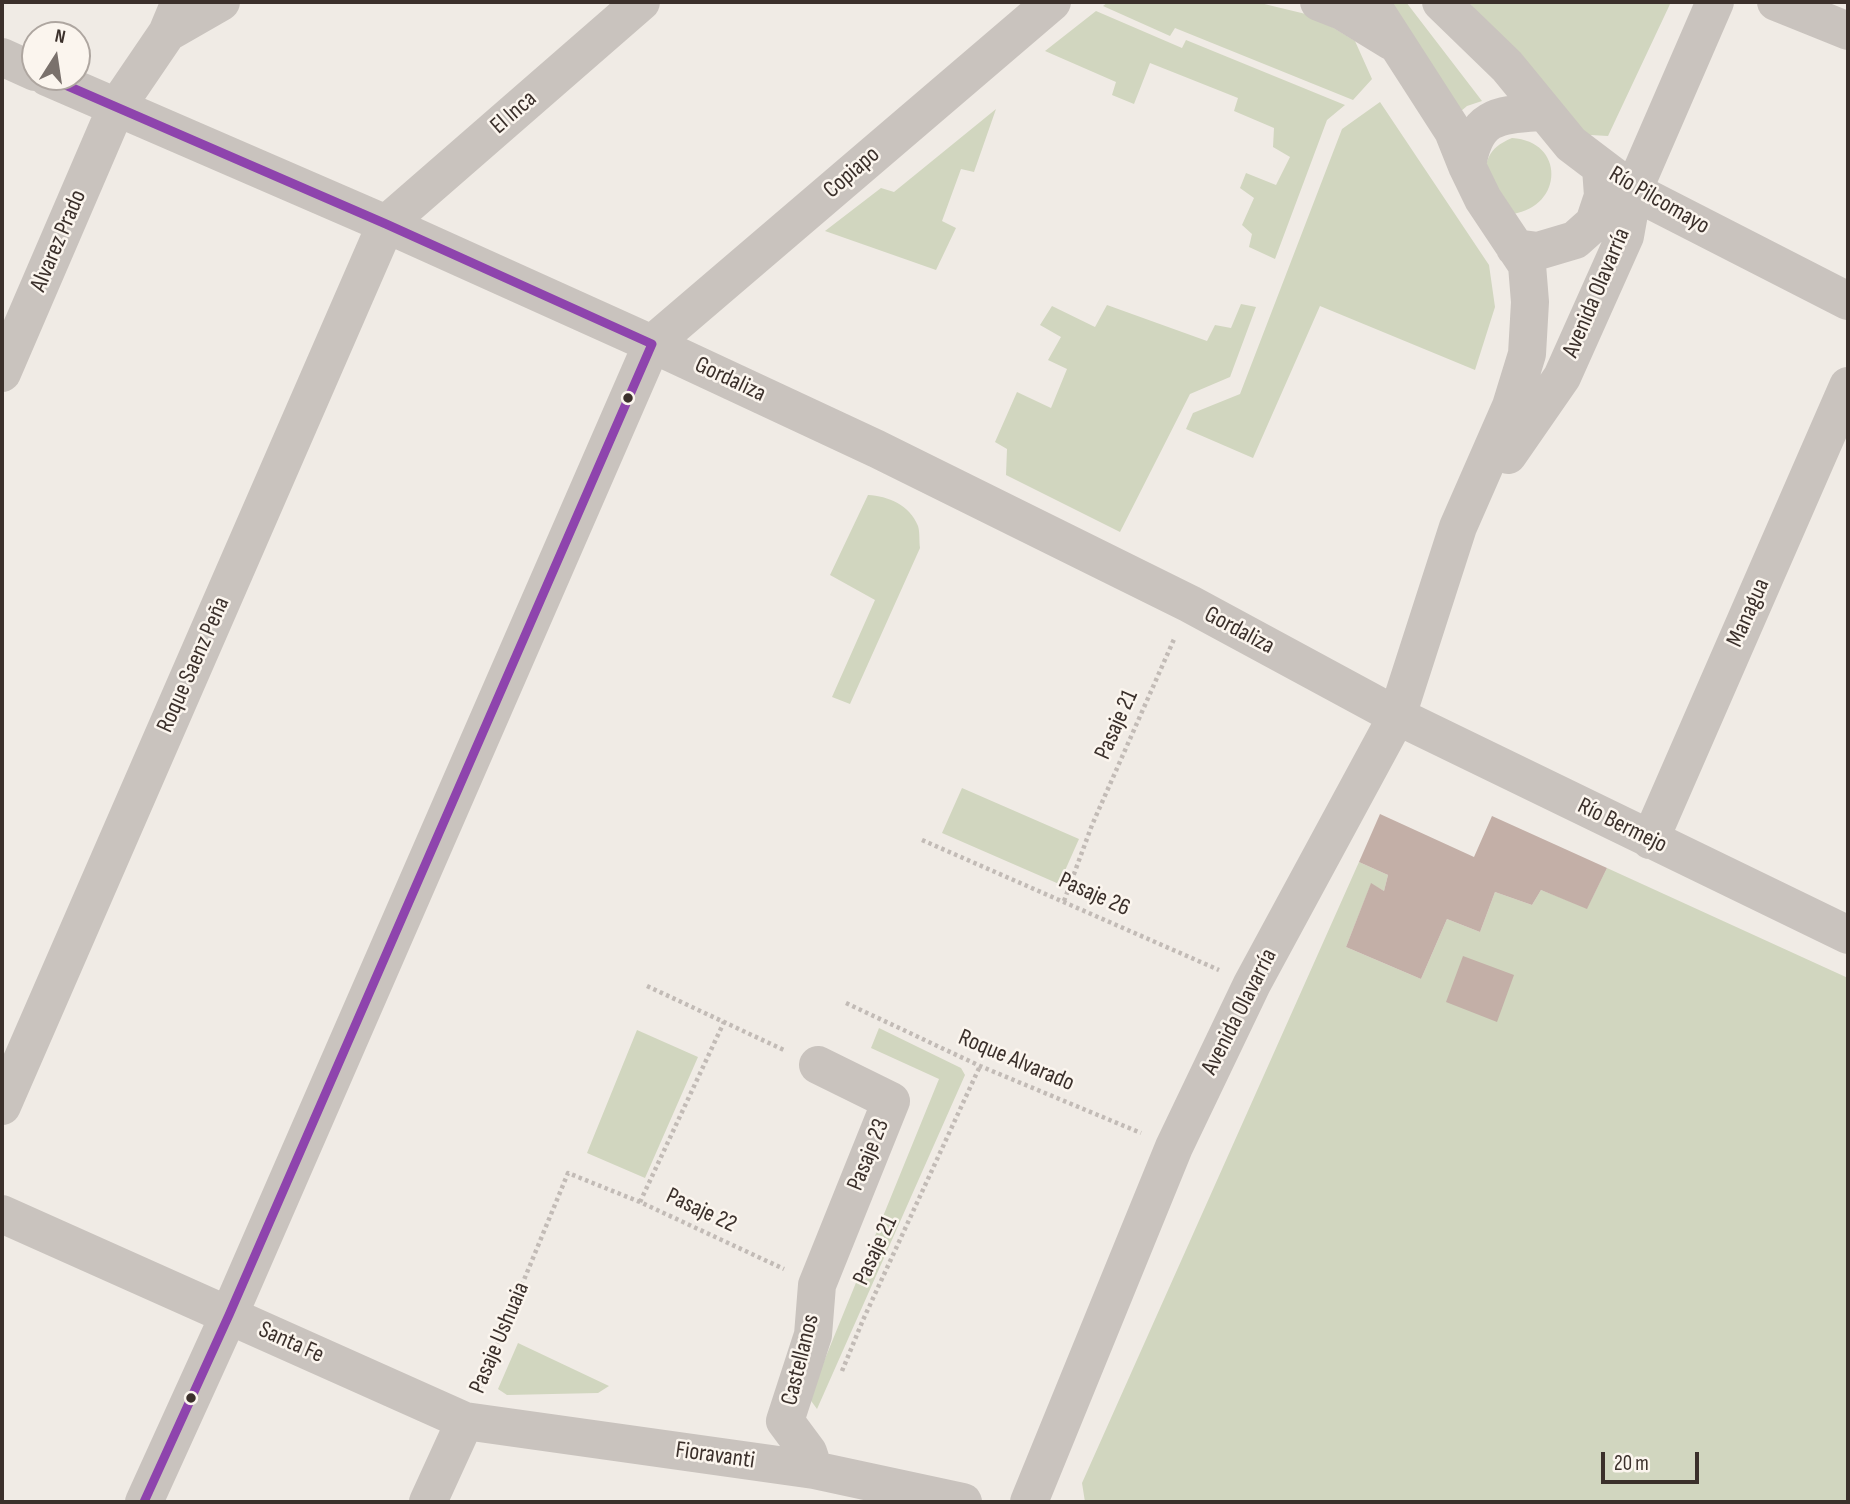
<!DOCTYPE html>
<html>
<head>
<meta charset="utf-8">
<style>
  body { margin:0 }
  #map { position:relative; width:1850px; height:1504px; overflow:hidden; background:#f0ebe5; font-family:"Sofia Sans Condensed",sans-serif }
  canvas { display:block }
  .frame { position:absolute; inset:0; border:4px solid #3b302b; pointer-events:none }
  .north { position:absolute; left:21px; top:21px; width:70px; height:70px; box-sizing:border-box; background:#fbf5ee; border:2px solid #aea6a0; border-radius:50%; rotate:12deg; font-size:19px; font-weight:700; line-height:28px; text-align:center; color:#3b302b }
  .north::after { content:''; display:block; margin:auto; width:24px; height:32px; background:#7a716c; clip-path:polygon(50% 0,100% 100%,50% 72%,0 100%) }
  .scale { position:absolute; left:1601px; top:1452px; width:98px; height:32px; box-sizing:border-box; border:4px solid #3b302b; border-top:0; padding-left:9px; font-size:21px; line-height:24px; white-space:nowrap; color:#3b302b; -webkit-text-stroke:5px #fbf5ee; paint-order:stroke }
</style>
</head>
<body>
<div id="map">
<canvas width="1850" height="1504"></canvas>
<div class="frame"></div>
<div class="north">N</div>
<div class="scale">20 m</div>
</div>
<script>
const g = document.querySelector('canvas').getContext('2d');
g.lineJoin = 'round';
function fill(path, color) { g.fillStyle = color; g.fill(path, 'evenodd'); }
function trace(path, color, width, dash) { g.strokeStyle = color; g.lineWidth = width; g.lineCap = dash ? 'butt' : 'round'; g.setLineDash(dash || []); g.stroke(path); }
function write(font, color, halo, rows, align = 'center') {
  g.font = font + ' "Sofia Sans Condensed",sans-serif'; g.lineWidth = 5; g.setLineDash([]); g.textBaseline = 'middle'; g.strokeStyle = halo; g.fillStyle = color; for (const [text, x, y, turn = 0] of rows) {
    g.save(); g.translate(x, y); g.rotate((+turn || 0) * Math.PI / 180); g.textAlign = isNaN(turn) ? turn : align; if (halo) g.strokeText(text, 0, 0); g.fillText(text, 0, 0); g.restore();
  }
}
fill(new Path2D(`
  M 1108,2 L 1256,2 L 1314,16 L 1355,41 L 1372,79 L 1353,100 L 1175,28 L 1170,36 L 1103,6 Z
  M 1374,2 L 1406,2 L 1482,101 L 1467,106 L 1454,117 Z
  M 1469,2 L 1671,2 L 1608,136 L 1573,134 Z
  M 1096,11 L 1182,48 L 1186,40 L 1345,105 L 1327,120 L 1275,259 L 1249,247 L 1252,234 L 1242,225 L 1254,198 L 1240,188 L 1246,173 L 1276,185 L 1290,157 L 1273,147 L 1274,128 L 1234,111 L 1238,98 L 1150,63 L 1134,104 L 1112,95 L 1116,82 L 1045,51 Z
  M 1380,102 L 1489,265 L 1495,307 L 1475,370 L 1320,306 L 1253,458 L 1186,429 L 1193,413 L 1240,394 L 1342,129 Z
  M 996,109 L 974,172 L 961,169 L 942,221 L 956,228 L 936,270 L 825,231 L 881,188 L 894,192 Z
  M 1512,138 C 1565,141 1564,206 1513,214 L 1482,186 C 1487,160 1486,149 1512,138 Z
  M 1241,304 L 1256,307 L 1230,377 L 1190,394 L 1120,532 L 1006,475 L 1007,449 L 995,442 L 1017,392 L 1051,408 L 1067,369 L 1048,360 L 1061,337 L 1040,325 L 1052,306 L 1095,327 L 1107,305 L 1207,341 L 1215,325 L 1231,328 Z
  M 868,495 C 888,496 910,505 918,526 C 920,532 919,541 920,548 L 850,704 L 832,697 L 875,600 L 830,575 Z
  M 962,788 L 1079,839 L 1059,884 L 942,833 Z
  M 1359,862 L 1388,875 L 1384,891 L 1371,884 L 1346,947 L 1421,979 L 1447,919 L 1480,932 L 1495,892 L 1532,905 L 1541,890 L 1587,908 L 1607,868 L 1848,978 L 1848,1502 L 1085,1502 L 1082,1483 Z
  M 879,1028 L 961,1068 L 965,1075 L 817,1409 L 809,1398 L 939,1079 L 871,1048 Z
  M 637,1030 L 698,1057 L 645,1178 L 587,1153 Z
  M 518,1343 L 609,1386 L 598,1393 L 507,1395 L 498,1389 Z`), '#d1d6bf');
fill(new Path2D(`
  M 1380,814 L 1474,857 L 1492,816 L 1607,868 L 1587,909 L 1541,890 L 1532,905 L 1495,892 L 1480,932 L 1447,919 L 1421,979 L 1346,947 L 1371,883 L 1384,891 L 1388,875 L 1359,862 Z
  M 1463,956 L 1514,975 L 1497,1022 L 1446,1002 Z`), '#c3afa7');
trace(new Path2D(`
  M 922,840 L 1219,970
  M 1064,901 L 1092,825 L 1175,637
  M 647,986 L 786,1051
  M 846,1003 L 980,1066 L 1141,1133
  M 640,1202 L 724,1022
  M 842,1371 L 863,1320 L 980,1066
  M 479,1389 L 568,1173 L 640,1202 L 784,1269`), '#c2bbb6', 4.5, [3.5, 3.5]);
trace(new Path2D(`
  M 1319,2 L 1342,11 L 1391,41
  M 1441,2 L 1507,66 L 1571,144 L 1633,191 L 1848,301
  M 1776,2 L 1848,31
  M 167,33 L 221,2
  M 2,57 L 35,72
  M 47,77 L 386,224 L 652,344 L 877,449 L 1190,604 L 1397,716 L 1848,935
  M 1467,166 C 1476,114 1498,115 1544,112
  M 1515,248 L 1538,251 L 1575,240 L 1594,223 L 1603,196 L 1601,168
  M 2,373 L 116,108 L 167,33 L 180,2
  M 1508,455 L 1562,377 L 1625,236 L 1633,191 L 1715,2
  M 1650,840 L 1848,386
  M 2,1106 L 386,224 L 641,2
  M 2,1214 L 465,1421 L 814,1470 L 963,1502
  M 814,1470 L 808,1452 L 785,1421 L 813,1335 L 817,1285 L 891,1101 L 818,1065
  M 144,1502 L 229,1315 L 652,344 L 1052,2
  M 428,1502 L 465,1421
  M 1029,1502 L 1174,1147 L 1252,984 L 1397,716 L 1458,527 L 1511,406 L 1527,354 L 1530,302 L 1527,265 L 1483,199 L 1467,166 L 1453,131 L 1370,2`), '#c9c3be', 38);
trace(new Path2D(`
  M 47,77 L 386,224 L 652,344 L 229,1315 L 144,1502`), '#8e44ad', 9);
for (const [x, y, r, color] of [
  [628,398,6,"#3b302b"],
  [191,1398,6,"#3b302b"]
]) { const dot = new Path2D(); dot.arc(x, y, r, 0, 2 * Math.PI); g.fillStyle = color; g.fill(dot); trace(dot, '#fbf5ee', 2.5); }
write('24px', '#3b302b', '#fbf5ee', [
  ["El Inca",514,113,-41],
  ["Copiapo",852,173,-41],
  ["Río Pilcomayo",1659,201,30],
  ["Alvarez Prado",59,241,-67],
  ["Avenida Olavarría",1597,293,-67],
  ["Gordaliza",730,380,25],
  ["Managua",1749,613,-66],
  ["Gordaliza",1239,631,28],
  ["Roque Saenz Peña",194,665,-66],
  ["Pasaje 21",1117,725,-66],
  ["Río Bermejo",1622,826,26],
  ["Pasaje 26",1094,895,24],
  ["Avenida Olavarría",1240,1012,-63],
  ["Roque Alvarado",1016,1061,23],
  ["Pasaje 23",869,1155,-68],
  ["Pasaje 22",701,1211,25],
  ["Pasaje 21",876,1251,-65],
  ["Pasaje Ushuaia",500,1338,-67],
  ["Santa Fe",291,1343,24],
  ["Castellanos",801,1360,-76],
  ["Fioravanti",715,1456,8]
]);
</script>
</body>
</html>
